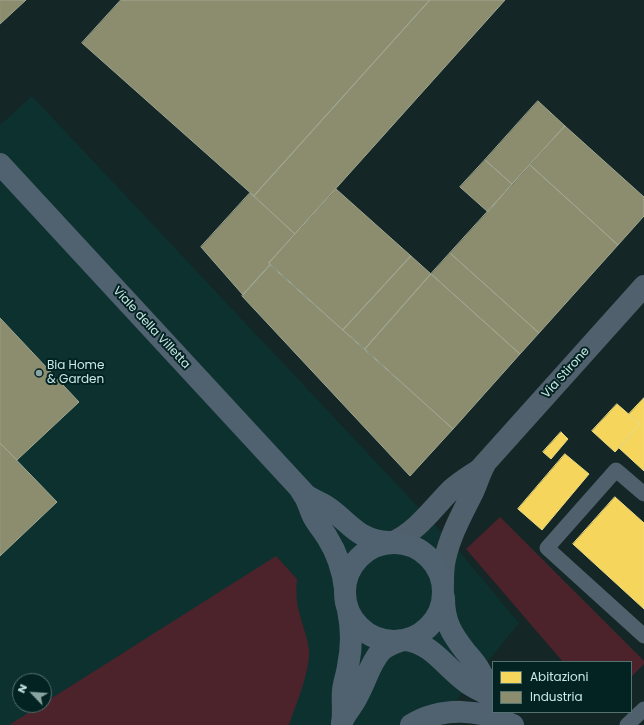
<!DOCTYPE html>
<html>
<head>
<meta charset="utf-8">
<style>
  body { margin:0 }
  #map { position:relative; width:644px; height:725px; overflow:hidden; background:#142625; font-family:Poppins,sans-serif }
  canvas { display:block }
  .legend { position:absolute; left:492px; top:661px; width:140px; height:52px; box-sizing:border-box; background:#032322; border:1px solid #537270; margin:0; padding:5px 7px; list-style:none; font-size:12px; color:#cae8e5 }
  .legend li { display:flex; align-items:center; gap:8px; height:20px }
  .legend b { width:20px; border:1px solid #537270 }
  .north { position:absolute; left:12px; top:673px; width:40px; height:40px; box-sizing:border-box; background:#032322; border:1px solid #537270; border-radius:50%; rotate:295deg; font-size:11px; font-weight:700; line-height:16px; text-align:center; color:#cae8e5 }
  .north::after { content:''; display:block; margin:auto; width:14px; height:18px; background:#8aa4a2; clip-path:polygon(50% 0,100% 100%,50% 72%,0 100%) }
</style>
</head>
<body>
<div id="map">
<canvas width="644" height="725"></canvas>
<ul class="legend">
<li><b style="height:11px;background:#f6d55c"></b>Abitazioni</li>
<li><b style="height:11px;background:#8c8c6e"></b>Industria</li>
</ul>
<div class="north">N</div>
</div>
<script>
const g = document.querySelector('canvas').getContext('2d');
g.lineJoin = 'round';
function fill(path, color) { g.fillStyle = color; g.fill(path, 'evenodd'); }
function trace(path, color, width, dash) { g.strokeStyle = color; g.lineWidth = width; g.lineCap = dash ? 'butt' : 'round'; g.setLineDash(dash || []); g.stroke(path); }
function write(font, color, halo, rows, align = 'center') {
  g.font = font + ' Poppins,sans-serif'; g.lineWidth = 4; g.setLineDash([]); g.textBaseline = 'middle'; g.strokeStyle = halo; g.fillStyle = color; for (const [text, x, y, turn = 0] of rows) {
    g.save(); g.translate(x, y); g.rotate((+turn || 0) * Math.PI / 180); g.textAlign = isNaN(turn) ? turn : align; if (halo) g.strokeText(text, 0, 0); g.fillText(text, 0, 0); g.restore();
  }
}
fill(new Path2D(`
  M 32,96 L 455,546 L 519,623 L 436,725 L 0,725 L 0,125 ZM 20,681 L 44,681 L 44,705 L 20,705 Z`), '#0c312f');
fill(new Path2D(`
  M 500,517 L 644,661 L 644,664 L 631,677 L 631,662 L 563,662 L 466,549 Z
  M 276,556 L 297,579 C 296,591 296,603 300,615 C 303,627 308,639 309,651 C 310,672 296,704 289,725 L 9,725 L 41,705 L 44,705 L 44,703 Z`), '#4c222b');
const homes = new Path2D(`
  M 644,398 L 644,471 L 619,448 L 640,424 L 629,414 Z
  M 617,404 L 640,424 L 615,452 L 592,431 Z
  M 561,432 L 568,439 L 551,459 L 543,452 Z
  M 565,454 L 589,474 L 542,530 L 518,509 Z
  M 615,497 L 644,523 L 644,609 L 573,544 Z`);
fill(homes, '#f6d55c');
trace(homes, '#e9db85', 1);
const industry = new Path2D(`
  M 0,0 L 26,0 L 0,24 Z
  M 121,0 L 430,0 L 254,196 L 82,43 Z
  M 430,0 L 505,0 L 295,234 L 254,196 Z
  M 538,101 L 565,126 L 512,184 L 485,160 Z
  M 565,126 L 644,197 L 644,216 L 618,245 L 530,165 Z
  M 485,160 L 512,184 L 488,212 L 460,187 Z
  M 530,165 L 618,245 L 539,333 L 450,253 Z
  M 336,189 L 411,256 L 343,330 L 269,263 Z
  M 250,193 L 295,234 L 269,263 L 270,265 L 243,295 L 201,247 Z
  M 450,253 L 539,333 L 520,354 L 431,274 Z
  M 411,256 L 431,274 L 365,349 L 343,330 Z
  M 270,265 L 453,429 L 410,476 L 242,296 Z
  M 431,274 L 520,354 L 453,429 L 365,349 Z
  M 0,318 L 79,402 L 17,460 L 0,443 Z
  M 0,443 L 57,502 L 0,556 Z`);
fill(industry, '#8c8c6e');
trace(industry, '#9fa892', 1);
trace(new Path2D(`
  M 644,494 L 616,470 L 547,548 L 644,636
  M 627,725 L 644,709`), '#50606c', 15);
trace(new Path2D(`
  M 391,543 C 416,533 433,508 451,490 C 460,482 470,476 479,470 L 644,286
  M 443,584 C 443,576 443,567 445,559 C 450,536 461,516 471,496 C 477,485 479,474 485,464`), '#50606c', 22);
trace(new Path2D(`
  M 0,164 L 305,494 C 312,500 321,502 329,508 C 351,524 359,541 389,542
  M 301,491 C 309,501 308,506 313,516 C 317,524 323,530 327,537 C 337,553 343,571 345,589
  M345 592a49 49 0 1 1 98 0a49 49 0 1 1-98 0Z
  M 444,598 C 444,621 451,633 465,651 C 470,657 475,662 479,669 C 485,678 487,688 493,697
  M 405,640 C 432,643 446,668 466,682 C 475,689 485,692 493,698
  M 342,722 C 346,712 354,705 358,695 C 366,681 370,663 381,651 C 386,646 394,643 400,641
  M 342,724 C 344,712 342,701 343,690 C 344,682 347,674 348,666 C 352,647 352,629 348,610
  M 411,725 C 442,706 482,709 513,725`), '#50626f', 22);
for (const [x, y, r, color] of [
  [39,373,4,"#8aa4a2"]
]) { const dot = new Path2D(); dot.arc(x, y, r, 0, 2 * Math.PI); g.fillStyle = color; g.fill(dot); trace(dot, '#032322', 1.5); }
write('12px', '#cae8e5', '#032322', [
  ["Viale della Villetta",151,328,47],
  ["Via Stirone",566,373,-48]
]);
write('12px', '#cae8e5', '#032322', [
  ["Bia Home",47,366],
  ["& Garden",47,380]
], 'left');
</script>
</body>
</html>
